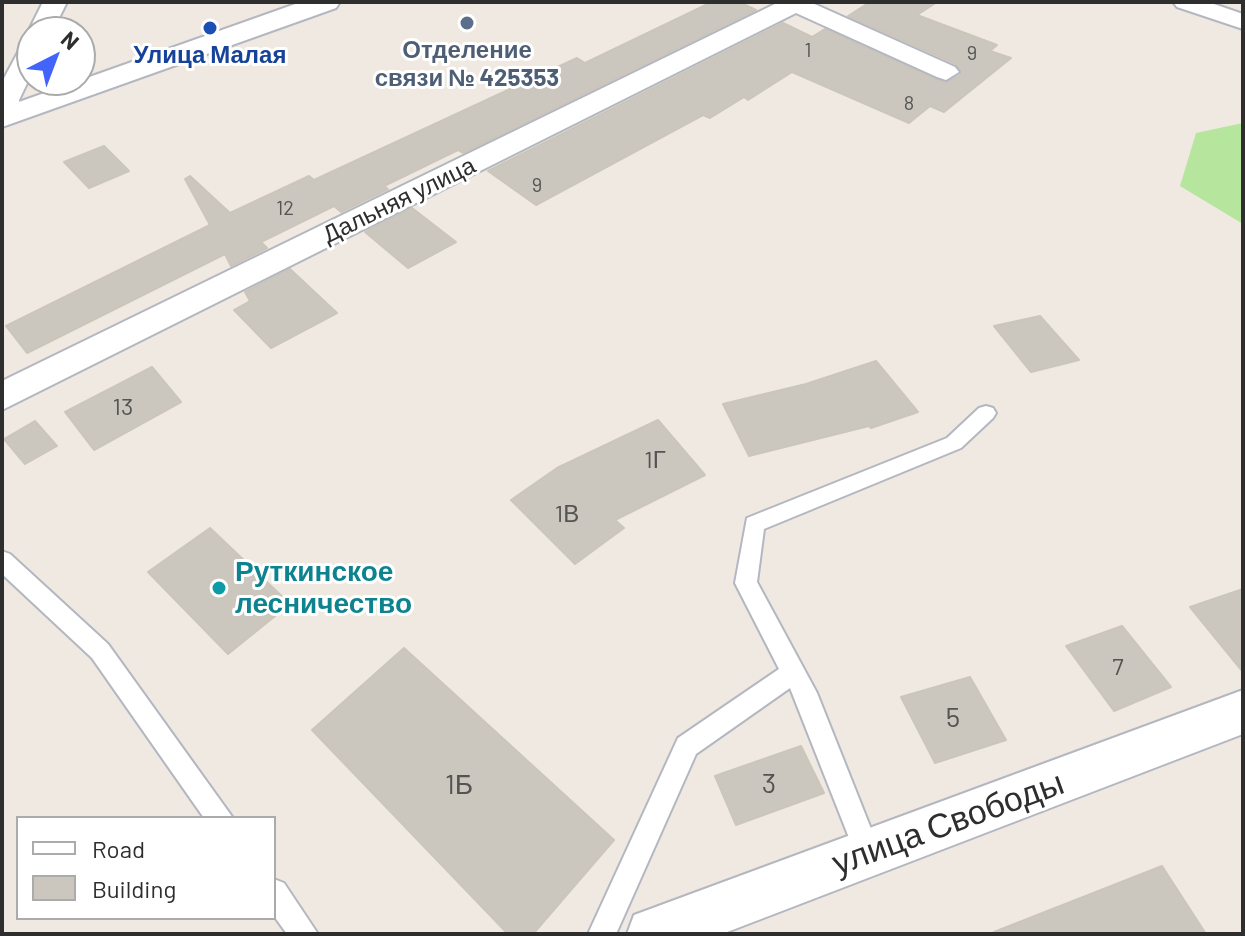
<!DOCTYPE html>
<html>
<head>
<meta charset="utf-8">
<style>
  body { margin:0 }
  #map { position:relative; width:1245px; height:936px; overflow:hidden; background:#efe9e1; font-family:Barlow,sans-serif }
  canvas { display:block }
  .frame { position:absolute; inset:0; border:4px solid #2e2e2e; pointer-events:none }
  .legend { position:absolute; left:16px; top:816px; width:260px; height:104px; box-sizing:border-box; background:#fff; border:2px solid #ababab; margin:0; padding:10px 14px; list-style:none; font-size:24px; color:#2e2e2e }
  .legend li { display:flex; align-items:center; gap:16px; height:40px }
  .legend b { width:40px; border:2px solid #ababab }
  .north { position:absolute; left:16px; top:16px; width:80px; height:80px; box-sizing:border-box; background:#fff; border:2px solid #ababab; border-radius:50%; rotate:42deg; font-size:22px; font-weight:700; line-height:32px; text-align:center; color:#2e2e2e }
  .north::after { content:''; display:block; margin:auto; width:28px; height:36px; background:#4264fb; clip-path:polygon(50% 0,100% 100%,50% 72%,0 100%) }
</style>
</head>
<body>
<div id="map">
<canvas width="1245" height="936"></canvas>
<div class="frame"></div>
<ul class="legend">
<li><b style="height:10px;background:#fff"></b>Road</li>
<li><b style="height:22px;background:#cbc7bf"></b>Building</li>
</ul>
<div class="north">N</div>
</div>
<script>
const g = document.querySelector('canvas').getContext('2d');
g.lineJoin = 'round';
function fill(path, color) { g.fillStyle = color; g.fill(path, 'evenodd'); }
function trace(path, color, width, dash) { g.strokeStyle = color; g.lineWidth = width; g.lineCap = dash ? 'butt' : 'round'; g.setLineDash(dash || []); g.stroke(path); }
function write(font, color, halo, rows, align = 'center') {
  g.font = font + ' Barlow,sans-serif'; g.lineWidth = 6; g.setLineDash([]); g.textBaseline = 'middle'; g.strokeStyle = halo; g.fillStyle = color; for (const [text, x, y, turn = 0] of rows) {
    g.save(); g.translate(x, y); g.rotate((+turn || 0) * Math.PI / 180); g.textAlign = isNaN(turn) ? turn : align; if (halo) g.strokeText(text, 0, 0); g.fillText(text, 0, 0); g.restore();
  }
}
fill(new Path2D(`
  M 1243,123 L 1243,224 L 1180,186 L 1196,133 Z`), '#b6e59e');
const building = new Path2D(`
  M 712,2 L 739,2 L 756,10 L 463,153 L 458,150 L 384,186 L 388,189 L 341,212 L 334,206 L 261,242 L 267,248 L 231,266 L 225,254 L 27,353 L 6,326 L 210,225 L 185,179 L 190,176 L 230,213 L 309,176 L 314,180 L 577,58 L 585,63 Z
  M 870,2 L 937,2 L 917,15 L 997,45 L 990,51 L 1011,58 L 944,112 L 930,106 L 909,123 L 792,72 L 748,100 L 744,97 L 710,118 L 703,115 L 536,205 L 488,171 L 783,23 L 812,37 L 825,29 L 945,83 L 961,75 L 956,64 L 848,16 Z
  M 104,146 L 129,171 L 89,188 L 64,162 Z
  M 412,208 L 456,242 L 408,268 L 365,232 Z
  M 290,269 L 337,313 L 271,348 L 234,310 L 250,301 L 245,292 Z
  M 1040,316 L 1079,360 L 1031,372 L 994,326 Z
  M 876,361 L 918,412 L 871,428 L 869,426 L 749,456 L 723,404 L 806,384 Z
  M 152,367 L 181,402 L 94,450 L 65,412 Z
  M 658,420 L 705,475 L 615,520 L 624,528 L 575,564 L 511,500 L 557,468 Z
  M 35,421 L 57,446 L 25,464 L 4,439 Z
  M 210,528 L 290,604 L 228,654 L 148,572 Z
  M 1243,589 L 1243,672 L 1190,607 Z
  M 1122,626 L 1171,687 L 1114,711 L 1066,646 Z
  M 404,648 L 614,840 L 533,934 L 508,934 L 312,730 Z
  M 970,677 L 1006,740 L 935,763 L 901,697 Z
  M 801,746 L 824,793 L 736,825 L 715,776 Z
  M 1162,866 L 1206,934 L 995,934 L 994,932 Z`);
fill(building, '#cbc7bf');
trace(building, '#cbc5ba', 2);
const lane = new Path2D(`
  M 986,406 L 993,408 L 996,413 L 993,418 L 961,448 L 764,529 L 757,582 L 817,693 L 881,854 L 877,863 L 868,867 L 859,863 L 790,688 L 696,754 L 616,934 L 588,934 L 678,738 L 779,669 L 735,583 L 747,518 L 947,438 L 979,408 Z
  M 2,551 L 10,554 L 108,644 L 233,818 L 204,818 L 92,658 L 2,574 Z
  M 274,879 L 284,883 L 318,934 L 287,934 L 274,916 Z`);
const street = new Path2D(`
  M 43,2 L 67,2 L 52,32 L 32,32 L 31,37 L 28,32 Z
  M 779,2 L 810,2 L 955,67 L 959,72 L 946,80 L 937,77 L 796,13 L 2,410 L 2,381 Z
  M 1173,2 L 1208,2 L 1243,14 L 1243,29 L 1177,7 Z
  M 32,41 L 32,73 L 19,100 L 21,115 L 17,121 L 2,122 L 2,82 L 23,43 Z
  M 1243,690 L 1243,734 L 722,934 L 627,934 L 634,915 L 653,908 Z`);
const secondary = new Path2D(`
  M 301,2 L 340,2 L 336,8 L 2,127 L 2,108 Z`);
trace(lane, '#b4b7c1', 4);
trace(street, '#b4b7c1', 4);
trace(secondary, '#b4b7c1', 4);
fill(lane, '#fff');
fill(street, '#fff');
fill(secondary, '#fff');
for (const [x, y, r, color] of [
  [467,23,8,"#5c6f8a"],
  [210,28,8,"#1a4fb4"],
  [219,588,8,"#0f9aa8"]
]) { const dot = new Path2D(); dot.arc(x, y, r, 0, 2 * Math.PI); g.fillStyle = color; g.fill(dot); trace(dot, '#fff', 3); }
write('20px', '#555452', null, [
  ["1",808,50],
  ["9",972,53],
  ["8",909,103],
  ["9",537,185],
  ["12",285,208]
]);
write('bold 24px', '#4e5e75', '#fff', [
  ["Отделение",467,50],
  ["связи № 425353",467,78]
]);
write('bold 24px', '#164399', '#fff', [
  ["Улица Малая",210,55]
]);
write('24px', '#2e2e2e', '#fff', [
  ["Дальняя улица",399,200,-26]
]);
write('24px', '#555452', null, [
  ["13",123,407],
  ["1Г",655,460],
  ["1В",567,514],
  ["7",1118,667]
]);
write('bold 28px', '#0d838f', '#fff', [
  ["Руткинское",235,572],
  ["лесничество",235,604]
], 'left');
write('28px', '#555452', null, [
  ["5",953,718],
  ["3",769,784],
  ["1Б",459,785]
]);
write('34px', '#2e2e2e', '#fff', [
  ["улица Свободы",948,823,-20]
]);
</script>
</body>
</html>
